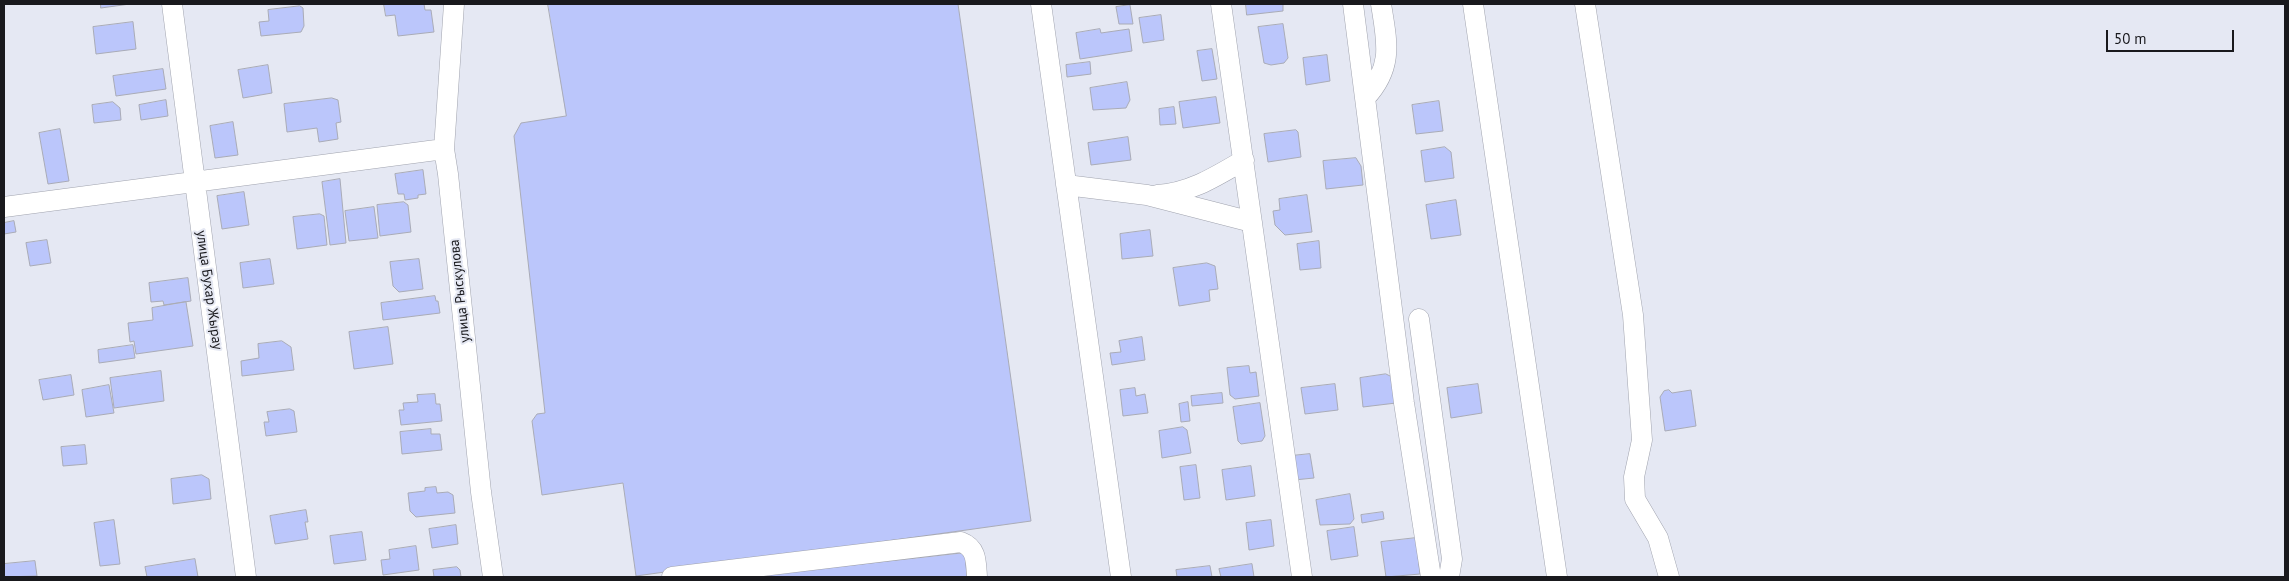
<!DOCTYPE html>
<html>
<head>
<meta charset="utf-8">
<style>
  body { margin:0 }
  #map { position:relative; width:2289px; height:581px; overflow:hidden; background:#e5e8f3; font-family:"PT Sans",sans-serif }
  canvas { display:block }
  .frame { position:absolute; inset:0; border:5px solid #19191d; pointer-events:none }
  .scale { position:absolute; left:2106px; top:30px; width:128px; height:22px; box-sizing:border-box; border:2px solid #19191d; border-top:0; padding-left:6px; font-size:15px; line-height:18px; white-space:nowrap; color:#19191d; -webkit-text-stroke:4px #e5e8f3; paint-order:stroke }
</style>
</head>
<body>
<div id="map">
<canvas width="2289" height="581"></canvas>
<div class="frame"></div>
<div class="scale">50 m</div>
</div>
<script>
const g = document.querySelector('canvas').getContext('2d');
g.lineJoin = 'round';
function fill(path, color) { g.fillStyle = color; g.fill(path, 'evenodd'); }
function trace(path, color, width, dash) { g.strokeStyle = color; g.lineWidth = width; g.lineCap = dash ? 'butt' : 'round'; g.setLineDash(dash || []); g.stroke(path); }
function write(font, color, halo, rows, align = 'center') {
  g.font = font + ' "PT Sans",sans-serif'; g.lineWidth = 4; g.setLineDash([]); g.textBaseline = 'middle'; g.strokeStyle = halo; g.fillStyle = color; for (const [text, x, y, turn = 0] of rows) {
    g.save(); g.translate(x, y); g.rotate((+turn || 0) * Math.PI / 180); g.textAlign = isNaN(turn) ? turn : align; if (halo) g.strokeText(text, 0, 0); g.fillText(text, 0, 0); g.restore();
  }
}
const building = new Path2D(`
  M 101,4 L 130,4 L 101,8 Z
  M 384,4 L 424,4 L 425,10 L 431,10 L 434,32 L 398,36 L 395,15 L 386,16 Z
  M 548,4 L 958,4 L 1031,521 L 636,576 L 623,483 L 542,495 L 532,421 L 537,414 L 545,413 L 514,136 L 521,123 L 566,116 Z
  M 1246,4 L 1283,4 L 1283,11 L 1247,15 Z
  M 1130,5 L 1133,24 L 1119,24 L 1116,7 Z
  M 300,6 L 303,8 L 304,26 L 301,32 L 261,36 L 259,22 L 269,21 L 268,10 Z
  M 1161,15 L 1164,40 L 1143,43 L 1139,18 Z
  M 133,22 L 136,49 L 96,54 L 93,27 Z
  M 1283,24 L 1288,58 L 1284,63 L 1271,65 L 1264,63 L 1258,27 Z
  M 1100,29 L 1101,33 L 1129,29 L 1132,51 L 1080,59 L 1076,33 Z
  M 1212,49 L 1217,79 L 1202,81 L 1197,51 Z
  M 1327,55 L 1330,81 L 1306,85 L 1303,58 Z
  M 1090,62 L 1091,74 L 1067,77 L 1066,65 Z
  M 268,65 L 272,93 L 243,98 L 238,70 Z
  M 163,69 L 166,89 L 116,96 L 113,76 Z
  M 1127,82 L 1130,100 L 1126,108 L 1093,110 L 1090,88 Z
  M 1216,97 L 1220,123 L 1183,128 L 1179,102 Z
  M 332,98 L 338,100 L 341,122 L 336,123 L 338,139 L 319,142 L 317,128 L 287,132 L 284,104 Z
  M 166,100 L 168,116 L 141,120 L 139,105 Z
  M 1439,101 L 1443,131 L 1416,134 L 1412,105 Z
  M 113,102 L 120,108 L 121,120 L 94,123 L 92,105 Z
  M 1174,107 L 1176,124 L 1160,125 L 1159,109 Z
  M 233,122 L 238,155 L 215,158 L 210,126 Z
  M 60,129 L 69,181 L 48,184 L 39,133 Z
  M 1296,130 L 1298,132 L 1301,157 L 1268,162 L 1264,134 Z
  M 1128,137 L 1131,160 L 1091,165 L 1088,143 Z
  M 1445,147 L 1451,152 L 1454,178 L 1425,182 L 1421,151 Z
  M 1356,158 L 1361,166 L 1363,185 L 1326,189 L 1323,161 Z
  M 423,170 L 426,194 L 418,195 L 418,198 L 405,200 L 404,194 L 398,194 L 395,174 Z
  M 340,179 L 346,243 L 330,245 L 322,182 Z
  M 244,192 L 249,225 L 222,229 L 217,196 Z
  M 1307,195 L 1312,232 L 1285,235 L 1275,225 L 1273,211 L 1280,210 L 1279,199 Z
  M 1456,200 L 1461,235 L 1431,239 L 1426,205 Z
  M 404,202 L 408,205 L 411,232 L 380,236 L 377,205 Z
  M 374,207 L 378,238 L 349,241 L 345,211 Z
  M 320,214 L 324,216 L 327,245 L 297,249 L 293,217 Z
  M 14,221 L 16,232 L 4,234 L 4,223 Z
  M 1150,230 L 1153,256 L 1122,259 L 1120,234 Z
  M 47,240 L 51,263 L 30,266 L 26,243 Z
  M 1319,241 L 1321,268 L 1300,270 L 1297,244 Z
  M 270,259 L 274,284 L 243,288 L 240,263 Z
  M 419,259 L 423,289 L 399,292 L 393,286 L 390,262 Z
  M 1207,263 L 1215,266 L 1218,289 L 1209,290 L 1210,301 L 1179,306 L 1173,268 Z
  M 188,278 L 191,301 L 164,305 L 163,301 L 151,302 L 149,283 Z
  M 435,296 L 436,301 L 438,301 L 440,313 L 383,320 L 381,303 Z
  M 186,302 L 193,346 L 136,354 L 134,341 L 130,342 L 128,323 L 153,320 L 152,308 Z
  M 388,327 L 393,364 L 354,369 L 349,332 Z
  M 1142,337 L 1145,360 L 1112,365 L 1110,353 L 1121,352 L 1119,341 Z
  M 282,341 L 291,347 L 294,370 L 242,376 L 241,361 L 259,358 L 258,344 Z
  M 133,345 L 135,358 L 99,363 L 98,350 Z
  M 1249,366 L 1250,373 L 1256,372 L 1259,396 L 1235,399 L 1230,395 L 1227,368 Z
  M 161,371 L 164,401 L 114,408 L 110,378 Z
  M 1386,374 L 1392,377 L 1396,403 L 1363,407 L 1360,378 Z
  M 71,375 L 74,395 L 43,400 L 39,380 Z
  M 1335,384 L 1338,410 L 1305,414 L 1301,388 Z
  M 1478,384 L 1482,413 L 1451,418 L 1447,388 Z
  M 109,385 L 114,413 L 86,417 L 82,390 Z
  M 1135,388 L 1136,396 L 1145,394 L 1148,413 L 1123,416 L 1120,390 Z
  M 1669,390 L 1672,393 L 1691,390 L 1696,426 L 1665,431 L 1660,397 L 1664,391 Z
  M 1222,393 L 1223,403 L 1192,406 L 1191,396 Z
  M 435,394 L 436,404 L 440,404 L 442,421 L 401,425 L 399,410 L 404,410 L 403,403 L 418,402 L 417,395 Z
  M 1188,402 L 1190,421 L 1181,422 L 1179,404 Z
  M 1260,403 L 1265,436 L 1262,441 L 1241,444 L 1238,441 L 1233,407 Z
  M 290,409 L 294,411 L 297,432 L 266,436 L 264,422 L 269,422 L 267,412 Z
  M 1183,427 L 1187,430 L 1191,453 L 1162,458 L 1159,431 Z
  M 431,429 L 431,434 L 440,434 L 442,450 L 402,454 L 400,432 Z
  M 85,445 L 87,464 L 63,466 L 61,447 Z
  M 1310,454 L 1314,478 L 1294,480 L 1291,456 Z
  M 1196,465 L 1200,498 L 1184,500 L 1180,467 Z
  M 1251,466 L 1255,496 L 1226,500 L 1222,470 Z
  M 202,475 L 209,479 L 211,499 L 173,504 L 171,479 Z
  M 436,487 L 437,493 L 448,492 L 453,495 L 455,513 L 416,517 L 410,511 L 408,493 L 425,491 L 425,488 Z
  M 1350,494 L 1354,519 L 1350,524 L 1320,525 L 1316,500 Z
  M 306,510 L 308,522 L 305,522 L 308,539 L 275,544 L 270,516 Z
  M 1383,512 L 1384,519 L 1362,523 L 1361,515 Z
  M 114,520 L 120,564 L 100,566 L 94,523 Z
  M 1271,520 L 1274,546 L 1249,550 L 1246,523 Z
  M 456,525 L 458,544 L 432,548 L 429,529 Z
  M 1354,527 L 1358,556 L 1331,560 L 1327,531 Z
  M 362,532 L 366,560 L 334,564 L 330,536 Z
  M 1416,538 L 1420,574 L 1386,577 L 1381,542 Z
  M 416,546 L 419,570 L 383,575 L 381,560 L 390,559 L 389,550 Z
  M 965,553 L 967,577 L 744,577 Z
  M 195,559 L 198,577 L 147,577 L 145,567 Z
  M 35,561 L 37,576 L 4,577 L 4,564 Z
  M 1252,564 L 1254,577 L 1221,577 L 1219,569 Z
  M 1210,566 L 1212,577 L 1177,577 L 1176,570 Z
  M 457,567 L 460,570 L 461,577 L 434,577 L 433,570 Z`);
fill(building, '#bbc6fb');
trace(building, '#a9abb6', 1);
const minor = new Path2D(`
  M 172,4 L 246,577
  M 454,4 L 444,149 L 448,174 L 481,492 L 493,577
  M 1041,4 L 1121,577
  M 1221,4 L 1302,577
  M 1353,4 L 1404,403 L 1431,577
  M 1473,4 L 1557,577
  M 1585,4 L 1633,315 L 1642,440 L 1634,477 L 1635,499 L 1658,538 L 1669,577
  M 1365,98 C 1394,67 1387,42 1381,4
  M 1066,185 L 1147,195 L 1252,222
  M 1157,195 C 1190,193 1215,177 1244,160
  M 4,207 L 444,149
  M 1419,319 L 1452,559 L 1449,577
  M 672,577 L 961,542 C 977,548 976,562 977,577`);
trace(minor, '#a0a3ae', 21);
trace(minor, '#fff', 20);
write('14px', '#19191d', '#e5e8f3', [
  ["улица Бухар Жырау",209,290,82],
  ["улица Рыскулова",460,291,-96]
]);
</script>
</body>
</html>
